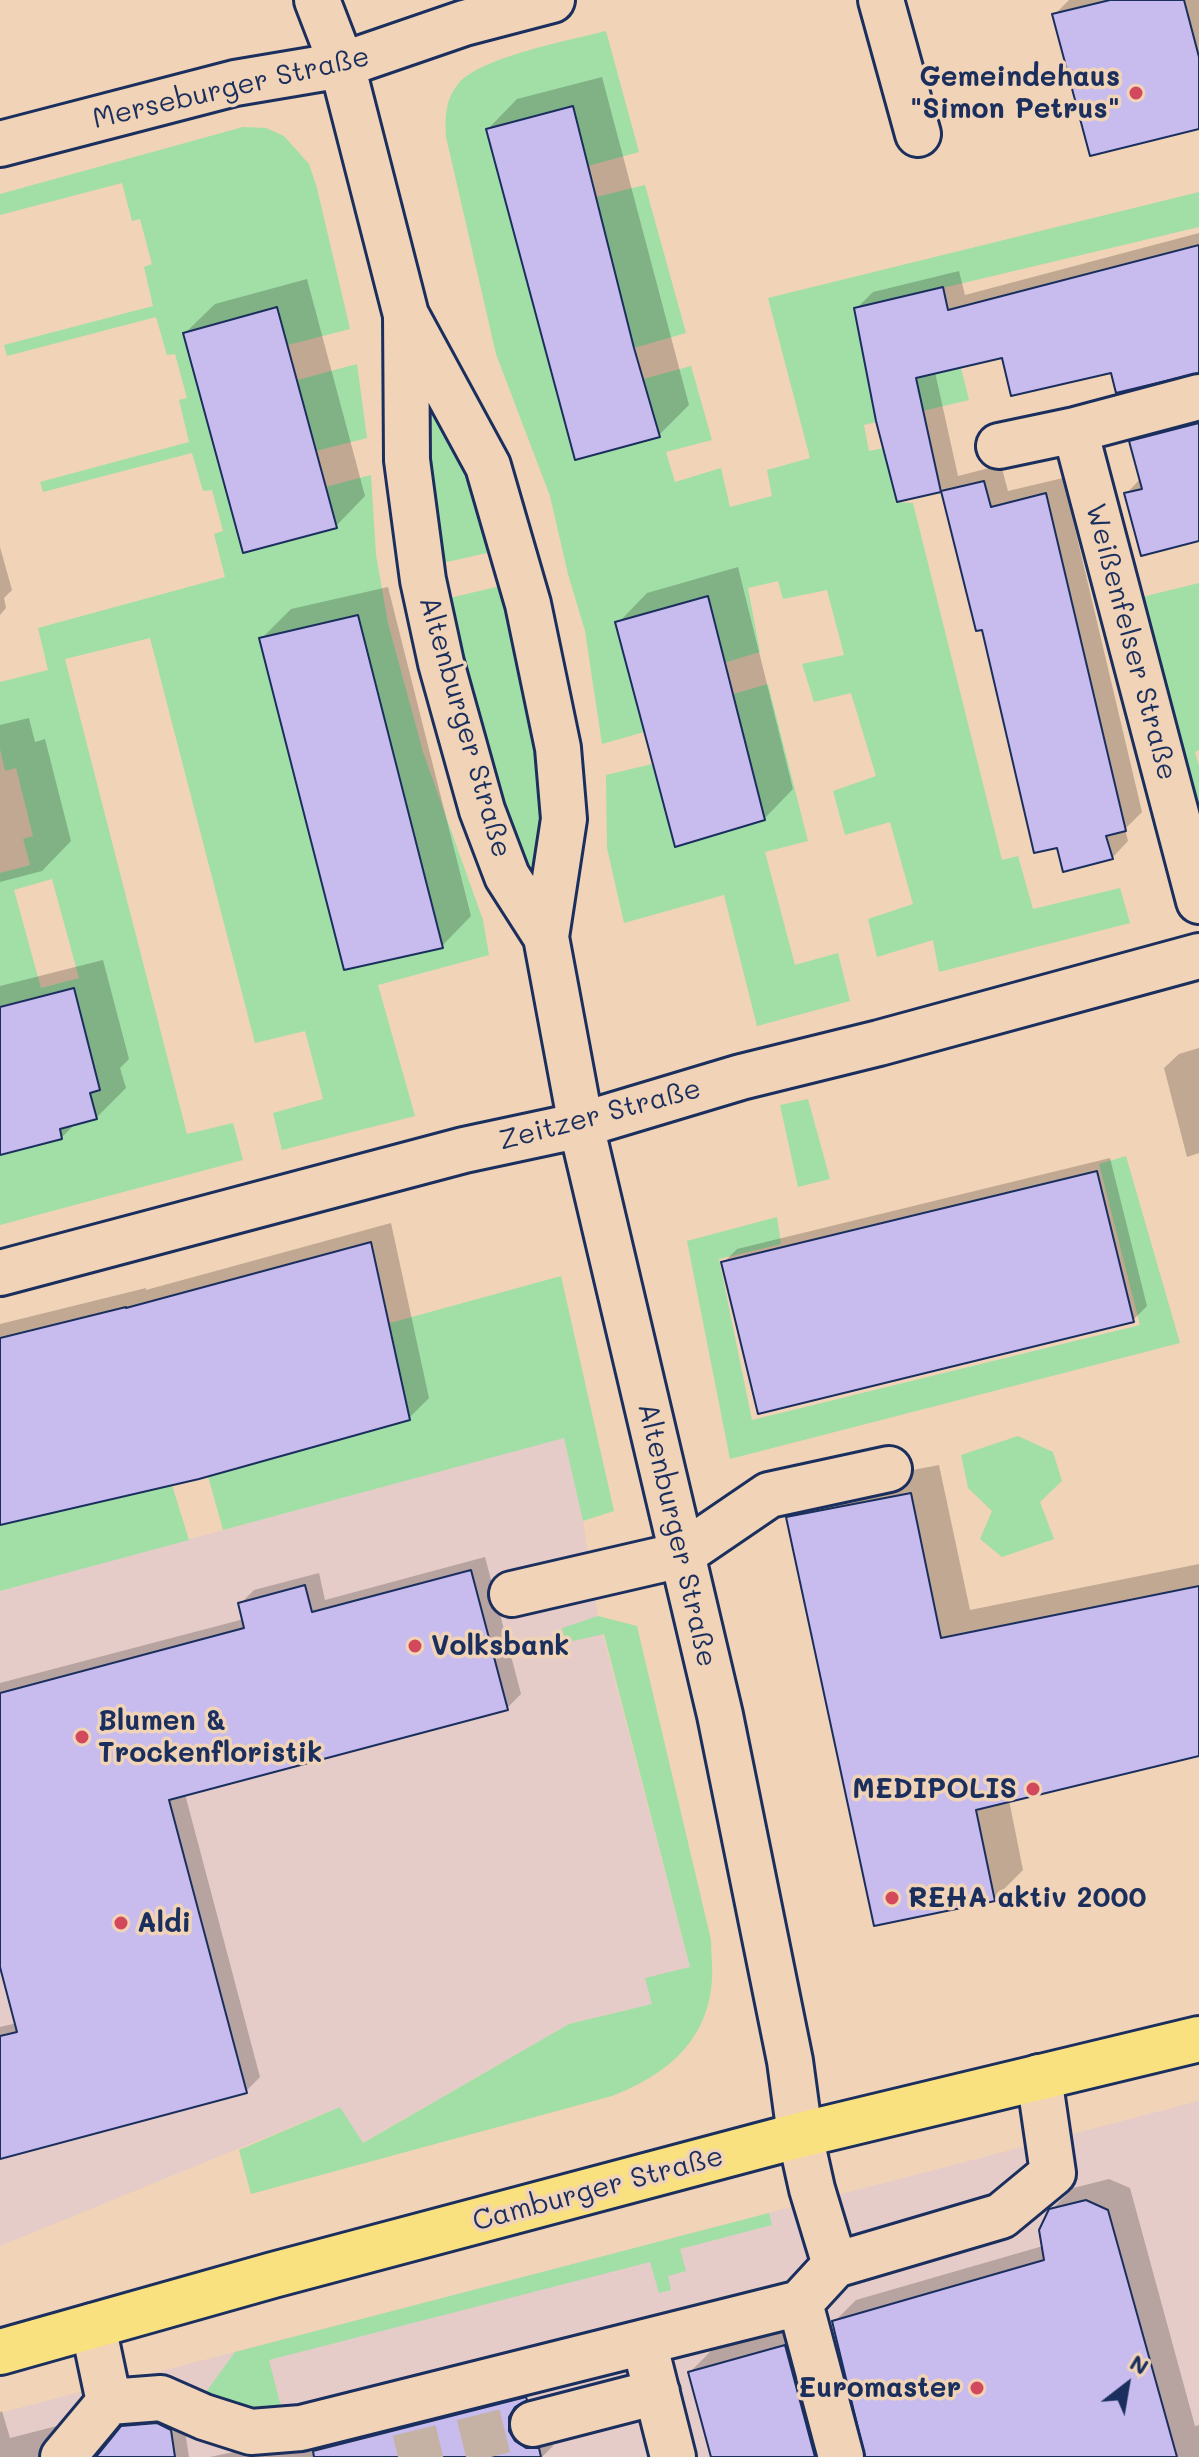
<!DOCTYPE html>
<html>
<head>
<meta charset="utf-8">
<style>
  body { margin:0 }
  #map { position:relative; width:1199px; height:2457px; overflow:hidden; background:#f1d3b7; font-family:Mali,sans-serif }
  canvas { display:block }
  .north { position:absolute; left:1087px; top:2345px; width:80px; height:80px; -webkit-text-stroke:6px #f1d3b7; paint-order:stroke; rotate:31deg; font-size:22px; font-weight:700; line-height:32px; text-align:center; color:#1b2f5e }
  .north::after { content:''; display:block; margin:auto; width:28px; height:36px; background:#1b2f5e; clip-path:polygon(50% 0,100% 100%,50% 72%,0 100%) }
</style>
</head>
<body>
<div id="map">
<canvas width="1199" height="2457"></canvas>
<div class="north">N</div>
</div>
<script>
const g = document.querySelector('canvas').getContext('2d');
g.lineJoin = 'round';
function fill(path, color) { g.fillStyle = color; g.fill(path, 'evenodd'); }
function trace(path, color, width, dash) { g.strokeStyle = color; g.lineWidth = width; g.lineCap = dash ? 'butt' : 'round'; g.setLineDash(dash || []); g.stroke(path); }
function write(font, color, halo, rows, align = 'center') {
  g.font = font + ' Mali,sans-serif'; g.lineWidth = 7; g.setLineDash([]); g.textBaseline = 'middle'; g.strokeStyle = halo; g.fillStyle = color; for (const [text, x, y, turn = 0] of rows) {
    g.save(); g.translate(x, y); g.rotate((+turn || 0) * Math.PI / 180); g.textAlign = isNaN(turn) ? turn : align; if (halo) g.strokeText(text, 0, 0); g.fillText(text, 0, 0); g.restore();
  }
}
fill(new Path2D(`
  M 564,1437 L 583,1521 L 598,1616 L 690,1967 L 652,2004 L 569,2024 L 362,2143 L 340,2107 L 0,2246 L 0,1591 Z
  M 1199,2101 L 1199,2457 L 0,2457 L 0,2413 Z`), '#e5ccc8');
fill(new Path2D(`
  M 606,31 L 639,152 L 588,166 L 573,106 L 486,129 L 575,459 L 660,437 L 643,379 L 691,366 L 712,440 L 666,452 L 675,482 L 721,468 L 730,507 L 772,496 L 767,470 L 810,458 L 768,298 L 1199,192 L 1199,227 L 854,309 L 871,388 L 961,368 L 969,400 L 864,425 L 869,451 L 884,448 L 896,502 L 913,503 L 1002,860 L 1018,856 L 1033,909 L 1120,888 L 1130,923 L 939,972 L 933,940 L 877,957 L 868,919 L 913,904 L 890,822 L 845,835 L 833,791 L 876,776 L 851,693 L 814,702 L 802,664 L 844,655 L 827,590 L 783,599 L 778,581 L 748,588 L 760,652 L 724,663 L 708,596 L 616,622 L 644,732 L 602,744 L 585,631 L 568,574 L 550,496 L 496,354 L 446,137 C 445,117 445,99 459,83 C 481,57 571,40 606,31 Z
  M 243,127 L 266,128 L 284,136 L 309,164 L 317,188 L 350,329 L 288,345 L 277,307 L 183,333 L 325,487 L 371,475 L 376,555 L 388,623 L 423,752 L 483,920 L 489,955 L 378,985 L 415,1116 L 282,1150 L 273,1113 L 323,1099 L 305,1031 L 255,1043 L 150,638 L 65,659 L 187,1134 L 233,1123 L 243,1160 L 0,1225 L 0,1155 L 62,1139 L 60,1129 L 97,1119 L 90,1093 L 100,1090 L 83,1022 L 0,1007 L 0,873 L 30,865 L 23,839 L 33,836 L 16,768 L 5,771 L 0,749 L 0,682 L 48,670 L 38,628 L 225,577 L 214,534 L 223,531 L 212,490 L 203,491 L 192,453 L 43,492 L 40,482 L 189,442 L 179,400 L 187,398 L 175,354 L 167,355 L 156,317 L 7,356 L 4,345 L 153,306 L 144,267 L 152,264 L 140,219 L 132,221 L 122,183 L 0,215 L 0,194 ZM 52,879 L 79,978 L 41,988 L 14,890 Z
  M 645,185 L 686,333 L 634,348 L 596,197 Z
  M 357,364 L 367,438 L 316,451 L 297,380 Z
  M 438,413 L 444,415 L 500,550 L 434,565 L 427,429 L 432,416 Z
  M 1199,583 L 1199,750 L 1195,752 L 1199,766 L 1199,811 L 1142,597 Z
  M 509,584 L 547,801 L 536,866 L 529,865 L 516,849 L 441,600 Z
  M 768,684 L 808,841 L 765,852 L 795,965 L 838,953 L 850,1001 L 757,1026 L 724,895 L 624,923 L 607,848 L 606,775 L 652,764 L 675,847 L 764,820 L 733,694 Z
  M 808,1099 L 830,1179 L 798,1187 L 780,1105 Z
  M 1126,1156 L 1180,1343 L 730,1459 L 687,1241 L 777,1217 L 781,1244 L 719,1259 L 752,1420 L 1140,1325 L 1099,1164 Z
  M 561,1276 L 614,1511 L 583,1521 L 564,1438 L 223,1530 L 208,1476 L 409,1420 L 390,1323 Z
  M 1018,1436 L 1053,1452 L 1062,1481 L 1040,1502 L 1054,1539 L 1002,1557 L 980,1539 L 992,1511 L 968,1488 L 961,1455 Z
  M 172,1485 L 189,1540 L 0,1591 L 0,1525 Z
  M 598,1616 L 637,1626 L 711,1940 C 711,1953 713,1966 712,1979 C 708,2042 666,2075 612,2096 L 251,2194 L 239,2150 L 340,2107 L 363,2143 L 569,2024 L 652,2004 L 645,1978 L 690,1967 L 604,1634 L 564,1643 L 562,1628 Z
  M 769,2213 L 772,2225 L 680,2249 L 686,2271 L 668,2276 L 671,2290 L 659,2293 L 650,2262 L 269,2360 L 284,2418 L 208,2403 L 206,2392 L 235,2352 Z`), '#a1dfa7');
fill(new Path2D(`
  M 1069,0 L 1199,0 L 1199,127 L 1054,15 Z
  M 602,77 L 689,405 L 659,435 L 488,129 L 517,99 Z
  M 1199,233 L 1199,371 L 1112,370 L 1003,356 L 935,372 L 958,476 L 1001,465 L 1008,491 L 1063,478 L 1142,812 L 1125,829 L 1128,841 L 1112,858 L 984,627 L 978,629 L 942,488 L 940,490 L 856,309 L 873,292 L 959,271 L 965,295 Z
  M 307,279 L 365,496 L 336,526 L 185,333 L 215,304 Z
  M 1199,412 L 1199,538 L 1126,494 L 1141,478 L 1132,442 L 1148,425 Z
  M 0,547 L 12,590 L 4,598 L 6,608 L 0,615 Z
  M 738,567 L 793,789 L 764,819 L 618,623 L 647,593 Z
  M 388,587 L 471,916 L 442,946 L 261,639 L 291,609 Z
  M 29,718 L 35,742 L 45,739 L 71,841 L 42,871 L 0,882 L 0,725 Z
  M 103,960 L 129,1059 L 120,1068 L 126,1088 L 96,1118 L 76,1123 L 61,1138 L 0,1153 L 0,986 Z
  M 1199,1048 L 1199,1153 L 1187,1157 L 1164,1068 L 1179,1054 Z
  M 1110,1158 L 1147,1306 L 1133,1320 L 723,1263 L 737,1249 Z
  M 391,1223 L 429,1398 L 409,1418 L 0,1523 L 0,1324 L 146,1288 L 146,1290 Z
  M 939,1465 L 970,1610 L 1199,1564 L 1199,1754 L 1009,1800 L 1023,1870 L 994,1899 L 789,1517 L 818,1488 Z
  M 485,1557 L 521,1694 L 507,1708 L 185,1794 L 260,2077 L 246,2091 L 0,2156 L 0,2027 L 17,2023 L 0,1959 L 0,1683 L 244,1619 L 240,1604 L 254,1590 L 319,1573 L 325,1600 Z
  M 1109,2179 L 1130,2188 L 1195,2426 L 1199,2425 L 1199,2457 L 867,2457 L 834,2322 L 856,2300 L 1043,2246 L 1050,2211 L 1073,2188 Z
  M 807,2324 L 852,2457 L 713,2457 L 690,2372 L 712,2350 Z
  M 537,2387 L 520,2403 L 520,2418 L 551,2437 L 553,2446 L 542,2457 L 210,2457 Z
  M 2,2411 L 10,2438 L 57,2426 L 50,2438 L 51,2452 L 54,2457 L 0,2457 L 0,2412 Z
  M 136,2415 L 183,2418 L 189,2457 L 98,2457 Z`), '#0003');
const building = new Path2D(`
  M 1110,0 L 1184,0 L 1199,57 L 1199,129 L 1090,156 L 1052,14 Z
  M 573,106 L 634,348 L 660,437 L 575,460 L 486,129 Z
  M 1199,245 L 1199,373 L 1116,393 L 1111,373 L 1011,396 L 1002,358 L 916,378 L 941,492 L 897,502 L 876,421 L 854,308 L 943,287 L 948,310 Z
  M 277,307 L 337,528 L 243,553 L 183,333 Z
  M 1199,423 L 1199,541 L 1141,556 L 1124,493 L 1142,489 L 1129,441 Z
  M 984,481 L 991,507 L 1046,493 L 1126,831 L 1106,836 L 1113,859 L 1063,872 L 1057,848 L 1034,853 L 982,630 L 976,631 L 941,491 Z
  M 708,596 L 765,820 L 675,847 L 615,622 Z
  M 358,615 L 443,948 L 344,970 L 259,638 Z
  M 74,988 L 100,1090 L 90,1093 L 97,1119 L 60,1129 L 62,1139 L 0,1155 L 0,1007 Z
  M 1097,1171 L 1134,1322 L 758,1414 L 721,1262 Z
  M 371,1242 L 410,1420 L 199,1479 L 0,1525 L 0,1338 L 126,1307 L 126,1308 Z
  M 911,1493 L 941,1638 L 1199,1586 L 1199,1756 L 976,1810 L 995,1901 L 874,1926 L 786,1517 Z
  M 471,1570 L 508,1710 L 169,1800 L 247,2093 L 0,2159 L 0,2036 L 17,2032 L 0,1967 L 0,1693 L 244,1628 L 238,1603 L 305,1585 L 312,1612 Z
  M 1086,2200 L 1108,2210 L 1177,2457 L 865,2457 L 832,2321 L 1044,2260 L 1039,2230 L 1049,2209 Z
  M 785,2345 L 815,2457 L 711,2457 L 688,2372 Z
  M 526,2397 L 527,2400 L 515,2407 L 509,2417 L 509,2431 L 515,2441 L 526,2448 L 539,2448 L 541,2457 L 314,2457 L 313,2451 Z
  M 157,2423 L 171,2430 L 175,2457 L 96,2457 L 121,2426 Z`);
fill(building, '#c8bcee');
trace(building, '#1b2f5e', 2);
trace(new Path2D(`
  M 398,2457 L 533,2424`), '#c6b2a5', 44, [44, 22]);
const minor = new Path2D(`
  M 317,0 L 342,65 L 406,315 L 407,460 L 423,580 L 441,663 L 482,810 L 507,876 L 546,937
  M 881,0 L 918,134
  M 0,144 L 235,83 L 342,65 L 464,23 L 552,0
  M 406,315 L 488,466 L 528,604 L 558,748 L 564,819 L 546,937 L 581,1125 L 720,1715 L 790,2061 L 800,2135 L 812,2189 L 835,2265
  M 1075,430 L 1199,901
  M 999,446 L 1075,430 L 1199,397
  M 0,1273 L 464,1150 L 581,1125 L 741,1077 L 879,1043 L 1199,956
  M 512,1594 L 681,1555 L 769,1495 L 889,1469
  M 800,2303 L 841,2457
  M 93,2326 L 109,2402
  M 649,2362 L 673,2457
  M 533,2424 L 657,2392
  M 63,2457 L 109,2402 L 161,2398 L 204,2417 L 251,2432 L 301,2428 L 800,2303 L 835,2265 L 1001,2216 L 1053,2173 L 1039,2077`);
const major = new Path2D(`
  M 0,2352 L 273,2275 L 800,2135 L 1199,2039`);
trace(minor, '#1b2f5e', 50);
trace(major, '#1b2f5e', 50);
trace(minor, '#f1d3b7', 44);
trace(major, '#fae180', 44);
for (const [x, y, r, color] of [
  [1136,93,8,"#d1495b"],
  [415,1646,8,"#d1495b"],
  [82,1737,8,"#d1495b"],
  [1033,1789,8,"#d1495b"],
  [892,1898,8,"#d1495b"],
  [121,1923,8,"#d1495b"],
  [977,2388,8,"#d1495b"]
]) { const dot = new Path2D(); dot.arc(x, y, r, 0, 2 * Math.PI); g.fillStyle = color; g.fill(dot); trace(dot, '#f1d3b7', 3); }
write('bold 28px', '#1b2f5e', '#f1d3b7', [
  ["Gemeindehaus",1120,77,"right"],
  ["\"Simon Petrus\"",1120,109,"right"],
  ["Volksbank",431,1646],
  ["Blumen &",98,1721],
  ["Trockenfloristik",98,1753],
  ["MEDIPOLIS",1017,1789,"right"],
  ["REHA aktiv 2000",908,1898],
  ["Aldi",137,1923],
  ["Euromaster",961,2388,"right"]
], 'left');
write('28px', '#1b2f5e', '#f1d3b7', [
  ["Merseburger Straße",231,88,-13],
  ["Weißenfelser Straße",1131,642,75],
  ["Altenburger Straße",465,727,74],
  ["Zeitzer Straße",600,1115,-15],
  ["Altenburger Straße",677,1535,77],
  ["Camburger Straße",598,2189,-15]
]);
</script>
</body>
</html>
